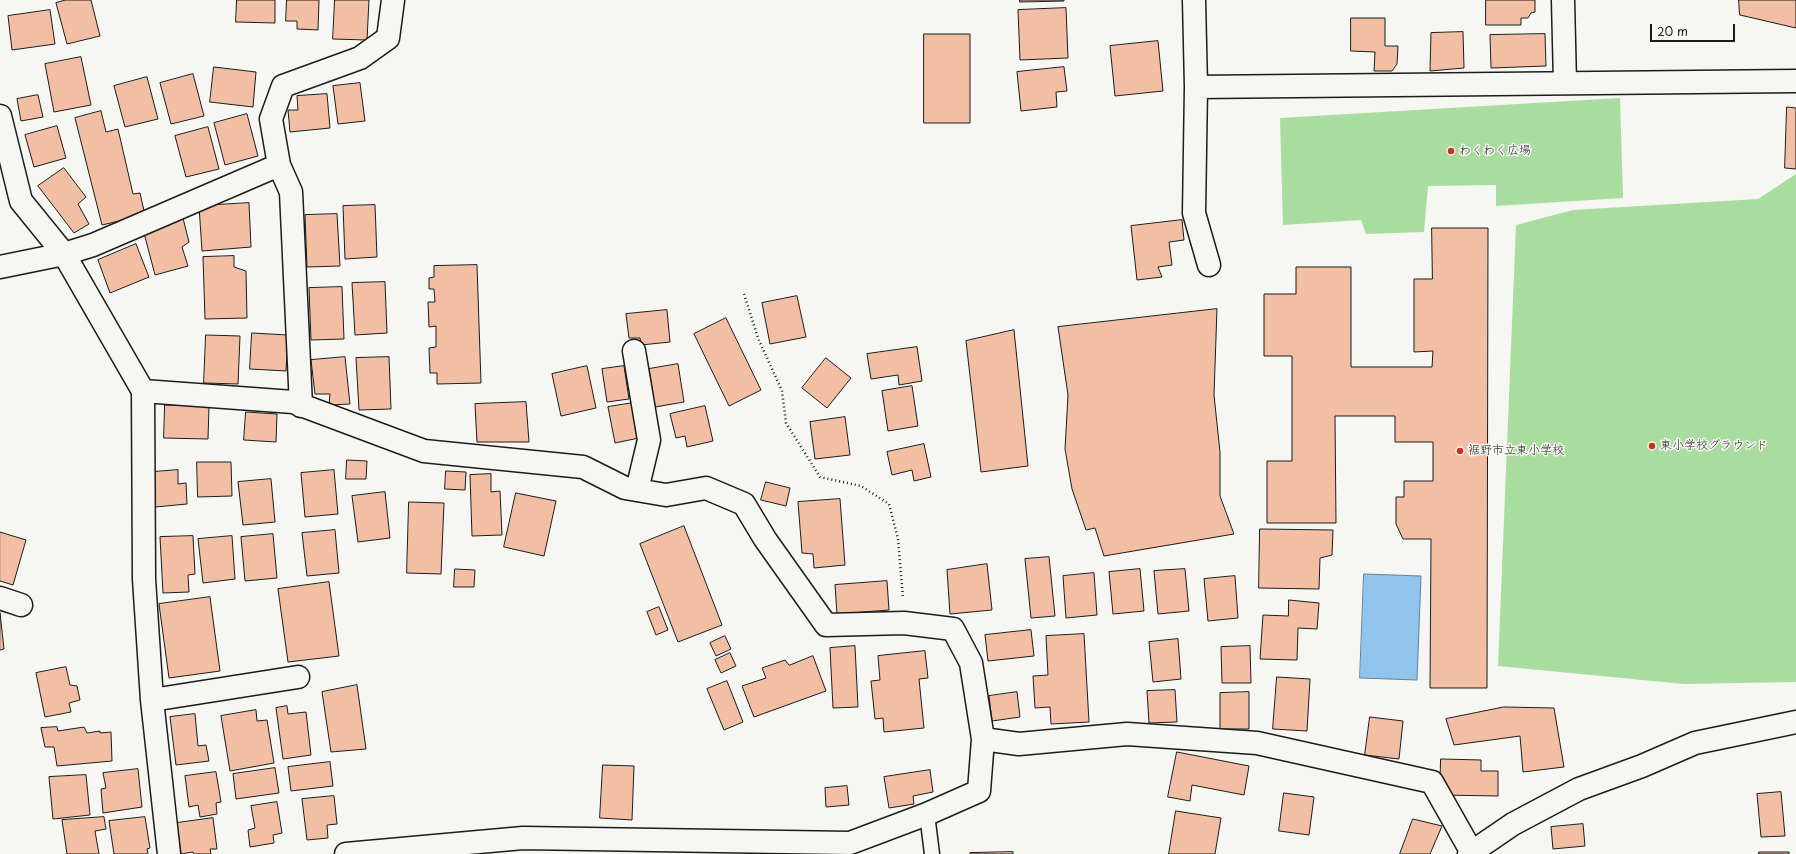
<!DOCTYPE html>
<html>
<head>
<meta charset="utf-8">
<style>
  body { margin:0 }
  #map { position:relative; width:1796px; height:854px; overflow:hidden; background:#f6f6f2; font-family:"Playpen Sans",sans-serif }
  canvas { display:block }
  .scale { position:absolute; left:1650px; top:24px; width:85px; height:18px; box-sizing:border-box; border:2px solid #1c1c1c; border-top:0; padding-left:5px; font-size:12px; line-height:14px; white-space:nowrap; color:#1c1c1c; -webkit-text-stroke:3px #f6f6f2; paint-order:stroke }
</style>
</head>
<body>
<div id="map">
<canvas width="1796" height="854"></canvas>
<div class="scale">20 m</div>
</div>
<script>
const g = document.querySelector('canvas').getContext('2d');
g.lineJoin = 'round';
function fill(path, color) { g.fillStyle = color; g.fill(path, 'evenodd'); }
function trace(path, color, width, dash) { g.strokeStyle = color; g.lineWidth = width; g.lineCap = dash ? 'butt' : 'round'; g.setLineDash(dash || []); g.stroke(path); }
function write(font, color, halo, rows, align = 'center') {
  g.font = font + ' "Playpen Sans","Klee One",sans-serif'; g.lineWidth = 3; g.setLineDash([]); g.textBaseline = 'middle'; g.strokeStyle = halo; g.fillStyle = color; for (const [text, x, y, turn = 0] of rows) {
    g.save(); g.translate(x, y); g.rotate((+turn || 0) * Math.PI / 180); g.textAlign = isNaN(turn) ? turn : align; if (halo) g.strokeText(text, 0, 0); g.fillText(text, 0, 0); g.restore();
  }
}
fill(new Path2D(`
  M 1620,98 L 1623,198 L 1496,206 L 1496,185 L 1428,186 L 1424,232 L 1366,234 L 1361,220 L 1283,225 L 1280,118 Z
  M 1796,174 L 1796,682 L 1684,684 L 1498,666 L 1516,225 L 1573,210 L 1758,199 Z`), '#a9dd9f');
const water = new Path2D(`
  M 1364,574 L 1421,576 L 1417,680 L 1360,678 Z`);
fill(water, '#91c4ed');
trace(water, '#628199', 1);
const building = new Path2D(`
  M 66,0 L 91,0 L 100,36 L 67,44 L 56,3 Z
  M 237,0 L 275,0 L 275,23 L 236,22 Z
  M 287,0 L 319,0 L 318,30 L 297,29 L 297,21 L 286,21 Z
  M 335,0 L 369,0 L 367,40 L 333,39 Z
  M 1020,0 L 1064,0 L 1064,1 L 1020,2 Z
  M 1486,0 L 1535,0 L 1535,12 L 1531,13 L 1528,18 L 1521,18 L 1521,25 L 1486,25 Z
  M 1739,0 L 1796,0 L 1796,28 L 1740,15 Z
  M 1066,8 L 1068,58 L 1020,60 L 1018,10 Z
  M 50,10 L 55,44 L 12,50 L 8,16 Z
  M 1351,18 L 1385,18 L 1385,46 L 1398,46 L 1397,64 L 1392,71 L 1374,71 L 1375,52 L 1351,51 Z
  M 1463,32 L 1464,68 L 1430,71 L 1431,33 Z
  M 924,34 L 970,34 L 970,123 L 924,123 Z
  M 1545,34 L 1546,66 L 1491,68 L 1490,35 Z
  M 1158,41 L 1163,91 L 1115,96 L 1110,46 Z
  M 81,57 L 91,105 L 54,112 L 45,64 Z
  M 214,67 L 256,72 L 253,107 L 210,102 Z
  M 1064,67 L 1067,91 L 1056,92 L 1057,107 L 1021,111 L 1017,72 Z
  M 193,74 L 204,116 L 171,124 L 160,83 Z
  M 147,77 L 158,119 L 125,127 L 114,86 Z
  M 360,83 L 365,121 L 338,124 L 333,86 Z
  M 327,94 L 330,128 L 290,132 L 288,110 L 298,110 L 297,96 Z
  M 38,95 L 43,117 L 21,121 L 17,99 Z
  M 1787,107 L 1796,108 L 1796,169 L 1785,168 Z
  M 101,111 L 106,132 L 118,129 L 133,194 L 140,193 L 145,215 L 102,225 L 75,118 Z
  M 247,114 L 258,156 L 225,165 L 214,123 Z
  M 57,126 L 66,158 L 34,167 L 25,135 Z
  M 208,127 L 219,169 L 186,177 L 175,136 Z
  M 64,168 L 86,197 L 78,204 L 89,224 L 74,233 L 38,186 Z
  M 249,203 L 251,247 L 202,251 L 199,206 Z
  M 375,205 L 377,257 L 345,259 L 343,206 Z
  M 337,214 L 340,266 L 307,267 L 305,215 Z
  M 183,218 L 189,242 L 182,247 L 188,266 L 155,275 L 144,233 Z
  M 1182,220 L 1184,240 L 1169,242 L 1172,265 L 1158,267 L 1162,277 L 1137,280 L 1131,226 Z
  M 1432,228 L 1488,228 L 1487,688 L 1430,688 L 1431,539 L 1403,539 L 1396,524 L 1396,497 L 1404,497 L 1404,481 L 1433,481 L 1433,442 L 1395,442 L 1395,416 L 1335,416 L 1336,523 L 1267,523 L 1267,461 L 1292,461 L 1292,356 L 1264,356 L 1264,294 L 1296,294 L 1296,267 L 1351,267 L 1351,367 L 1432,367 L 1433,351 L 1414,352 L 1414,279 L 1432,279 Z
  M 136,244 L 149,277 L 110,293 L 98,260 Z
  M 234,256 L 234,267 L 246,271 L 247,318 L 205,319 L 203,257 Z
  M 477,265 L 481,383 L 437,384 L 437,373 L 430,373 L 429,348 L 436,347 L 436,326 L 429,327 L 428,302 L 435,302 L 434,289 L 429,289 L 429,278 L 434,277 L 434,266 Z
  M 385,282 L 387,333 L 355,335 L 352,283 Z
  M 342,287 L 344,339 L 311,340 L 309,288 Z
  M 797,296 L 806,337 L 770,344 L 762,303 Z
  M 1217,309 L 1214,395 L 1220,452 L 1220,496 L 1234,534 L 1104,556 L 1095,528 L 1086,530 L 1072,489 L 1065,449 L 1068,395 L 1058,327 Z
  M 667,310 L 670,342 L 641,345 L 640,338 L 629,338 L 626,314 Z
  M 726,318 L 761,390 L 729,406 L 694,334 Z
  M 1014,330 L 1028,466 L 981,472 L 966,341 Z
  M 252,333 L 288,335 L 286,371 L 250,369 Z
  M 206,335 L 240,336 L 238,384 L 204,383 Z
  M 917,347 L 922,381 L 899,385 L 898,375 L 871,379 L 867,354 Z
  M 345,357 L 350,404 L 329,405 L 330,394 L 315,394 L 311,360 Z
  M 389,357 L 391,409 L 359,410 L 356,358 Z
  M 826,358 L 851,378 L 827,408 L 802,388 Z
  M 678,364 L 684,402 L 655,407 L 649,369 Z
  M 587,366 L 596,408 L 561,416 L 552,374 Z
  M 624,366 L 629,399 L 607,402 L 602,369 Z
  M 912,386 L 918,426 L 888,431 L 882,391 Z
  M 526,402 L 529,442 L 477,442 L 475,404 Z
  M 633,403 L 639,438 L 615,443 L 608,407 Z
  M 165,405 L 209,406 L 208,439 L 164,438 Z
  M 705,406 L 713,441 L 687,447 L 685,436 L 676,438 L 670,414 Z
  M 246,412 L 277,414 L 276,442 L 244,440 Z
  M 845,417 L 850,455 L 815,459 L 810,422 Z
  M 924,444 L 931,477 L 914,481 L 912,470 L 892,475 L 887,452 Z
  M 347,460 L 367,461 L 366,479 L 346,479 Z
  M 197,462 L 231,462 L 232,496 L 198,497 Z
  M 178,470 L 178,484 L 186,483 L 187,504 L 155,507 L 153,472 Z
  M 334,470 L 338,514 L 305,517 L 301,473 Z
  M 446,471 L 466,472 L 465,490 L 445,489 Z
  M 491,474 L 491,492 L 500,491 L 502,535 L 472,536 L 470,475 Z
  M 271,479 L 275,522 L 243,525 L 238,482 Z
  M 766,482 L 790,488 L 786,506 L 761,500 Z
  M 385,492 L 390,538 L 358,542 L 352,496 Z
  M 516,493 L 556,501 L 544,556 L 504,547 Z
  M 840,499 L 845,565 L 814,568 L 813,554 L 802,553 L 798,502 Z
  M 409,502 L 444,503 L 441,574 L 407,573 Z
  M 684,526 L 722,625 L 678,642 L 640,544 Z
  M 1260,529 L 1333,530 L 1332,555 L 1320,558 L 1319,589 L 1259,588 Z
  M 335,530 L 339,573 L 307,576 L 302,533 Z
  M 0,532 L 26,540 L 13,585 L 0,581 Z
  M 273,534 L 277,578 L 245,581 L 241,537 Z
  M 193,536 L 195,574 L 188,575 L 189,592 L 163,593 L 160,537 Z
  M 232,536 L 235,579 L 203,583 L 198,539 Z
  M 1049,557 L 1055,616 L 1031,618 L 1025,559 Z
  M 987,564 L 992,610 L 950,614 L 947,570 Z
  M 455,569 L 475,570 L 474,587 L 454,587 Z
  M 1140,569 L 1144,611 L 1113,614 L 1109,572 Z
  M 1185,569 L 1189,611 L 1158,614 L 1154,571 Z
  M 1094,573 L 1097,615 L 1066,618 L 1063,576 Z
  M 1235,576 L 1238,618 L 1208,621 L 1204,579 Z
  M 887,581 L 889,610 L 837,614 L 835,585 Z
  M 329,582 L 339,656 L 288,662 L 278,589 Z
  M 210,597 L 220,671 L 169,678 L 159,604 Z
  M 1289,600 L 1319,603 L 1317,629 L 1298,628 L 1297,660 L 1260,659 L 1263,615 L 1288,616 Z
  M 659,607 L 668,630 L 656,635 L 647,612 Z
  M 0,613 L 4,649 L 0,650 Z
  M 1031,630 L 1034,656 L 988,661 L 985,635 Z
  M 1084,634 L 1089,722 L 1051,724 L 1050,707 L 1035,708 L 1033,676 L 1048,675 L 1046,636 Z
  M 725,636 L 731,649 L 716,656 L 710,643 Z
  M 1178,639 L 1181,679 L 1153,682 L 1149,642 Z
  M 855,646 L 858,707 L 833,708 L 830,648 Z
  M 1250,646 L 1251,683 L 1222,683 L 1221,647 Z
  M 925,651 L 928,678 L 919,679 L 924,728 L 884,732 L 883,718 L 875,719 L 871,681 L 880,680 L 878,656 Z
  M 730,653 L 736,666 L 721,673 L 715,660 Z
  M 813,656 L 826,691 L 754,717 L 742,686 L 766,678 L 762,668 L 785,660 L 789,665 Z
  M 66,667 L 70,685 L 77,686 L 80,700 L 69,703 L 71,712 L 45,717 L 36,673 Z
  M 1277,677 L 1310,679 L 1307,731 L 1273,729 Z
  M 727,681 L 743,722 L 724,730 L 707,689 Z
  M 357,685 L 366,749 L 331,752 L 322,692 Z
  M 1175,690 L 1177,722 L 1149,723 L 1147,691 Z
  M 1017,692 L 1020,717 L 992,721 L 989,696 Z
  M 1249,692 L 1249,729 L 1220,729 L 1220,693 Z
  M 287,706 L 288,714 L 306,712 L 311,755 L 283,759 L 276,708 Z
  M 1504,707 L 1554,708 L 1564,767 L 1523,772 L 1520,736 L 1454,745 L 1446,719 Z
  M 256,710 L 257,721 L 267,720 L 274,763 L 230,771 L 221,716 Z
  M 195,714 L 198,746 L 206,745 L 209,761 L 176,765 L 170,717 Z
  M 1370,717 L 1403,721 L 1399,759 L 1365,755 Z
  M 57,727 L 58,731 L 84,727 L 87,733 L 100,731 L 100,733 L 111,732 L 112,761 L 57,766 L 54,747 L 45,747 L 41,728 Z
  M 1177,752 L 1249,766 L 1244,795 L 1192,785 L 1190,801 L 1168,797 Z
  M 1441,759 L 1481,760 L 1481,771 L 1498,771 L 1498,796 L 1440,795 Z
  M 330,762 L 333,786 L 291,791 L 288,767 Z
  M 603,765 L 634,766 L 632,820 L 600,818 Z
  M 275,768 L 279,793 L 236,799 L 233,774 Z
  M 138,769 L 142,807 L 103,813 L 101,789 L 106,788 L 103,773 Z
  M 930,770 L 933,792 L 913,796 L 914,804 L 889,808 L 884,777 Z
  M 216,772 L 221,802 L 216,803 L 217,814 L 200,817 L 198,805 L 189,807 L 185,776 Z
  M 86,775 L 90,815 L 53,819 L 49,777 Z
  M 847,786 L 849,805 L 826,807 L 825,788 Z
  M 1781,792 L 1785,836 L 1761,837 L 1757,794 Z
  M 1284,793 L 1314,797 L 1309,835 L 1279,831 Z
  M 334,796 L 337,824 L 327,825 L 328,838 L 307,840 L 302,799 Z
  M 277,802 L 282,833 L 273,835 L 274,843 L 250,847 L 248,830 L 255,828 L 251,806 Z
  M 1176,811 L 1221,818 L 1215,854 L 1169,854 Z
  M 104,817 L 106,829 L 95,831 L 99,854 L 67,854 L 62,820 Z
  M 145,817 L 150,848 L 147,849 L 148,854 L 114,854 L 109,821 Z
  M 213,818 L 217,849 L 210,849 L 211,854 L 194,854 L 193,852 L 181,854 L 177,823 Z
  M 1413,819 L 1442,826 L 1430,854 L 1400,854 Z
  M 1583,824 L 1585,846 L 1553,849 L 1551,827 Z
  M 1013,852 L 1013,854 L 970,854 L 970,853 Z
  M 1759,852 L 1789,852 L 1789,854 L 1759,854 Z`);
fill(building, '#f2bea4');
trace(building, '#1c1c1c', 1);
const service = new Path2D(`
  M 927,814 L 932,854`);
const minor = new Path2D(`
  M 1194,0 L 1196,87 L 1194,213 L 1209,265
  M 1563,0 L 1565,83
  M 1196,87 L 1796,81
  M 0,116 L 21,201 L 64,254 L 143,391 L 144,579 L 152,700 L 169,854
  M 279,165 L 291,192 L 301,406
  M 0,267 L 64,254 L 93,245 L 279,165 L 271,119 L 283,86 L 360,58 L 388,38 L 393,0
  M 634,351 L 649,440 L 637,490
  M 143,391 L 293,402 L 424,451 L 583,467 L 625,488 L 666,495 L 706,488 L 744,504 L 765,539 L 826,625 L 904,623 L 953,629 L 971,663 L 983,739 L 1019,744 L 1127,734 L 1257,743 L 1432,782 L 1471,851
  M 0,598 L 21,605
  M 152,700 L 298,677
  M 346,854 L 523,838 L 850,843 L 927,814 L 979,791 L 983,739
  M 1469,854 L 1513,824 L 1579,789 L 1642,766 L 1695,743 L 1796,722`);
trace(service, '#1c1c1c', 17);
trace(minor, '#1c1c1c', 25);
trace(new Path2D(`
  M 744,294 L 758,338 L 782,391 L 786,423 L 820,477 L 861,486 L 889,504 L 898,539 L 903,598`), '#1c1c1c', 2.5, [1, 3]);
trace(service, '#f6f6f2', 14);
trace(minor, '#f6f6f2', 22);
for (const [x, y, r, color] of [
  [1451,151,4,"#c8321e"],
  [1652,446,4,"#c8321e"],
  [1460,451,4,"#c8321e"]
]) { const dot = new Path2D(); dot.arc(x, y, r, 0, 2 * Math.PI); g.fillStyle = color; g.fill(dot); trace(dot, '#f6f6f2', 1.5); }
write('12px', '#1c1c1c', '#f6f6f2', [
  ["わくわく広場",1459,151],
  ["東小学校グラウンド",1660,446],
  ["裾野市立東小学校",1468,451]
], 'left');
</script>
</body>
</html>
